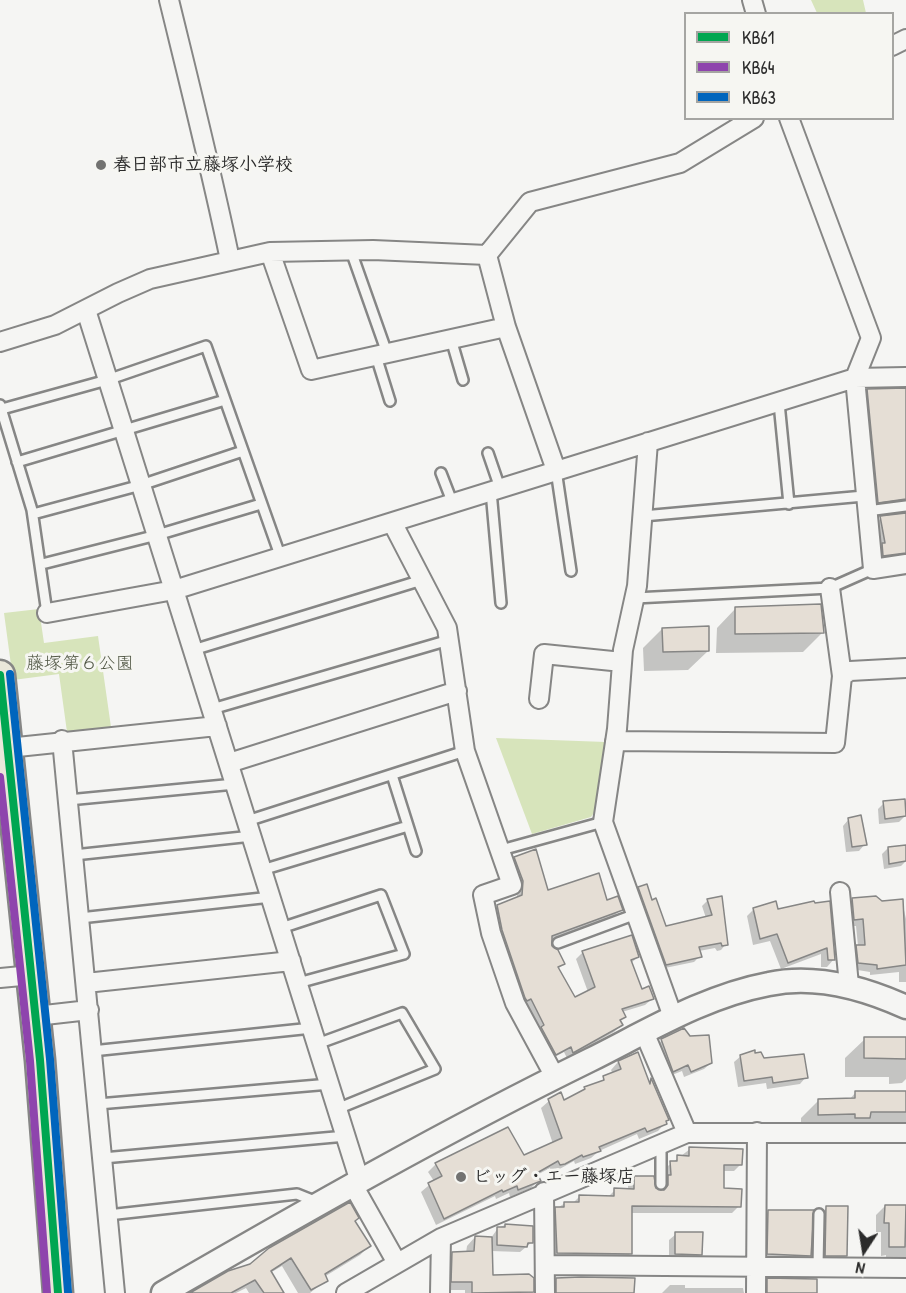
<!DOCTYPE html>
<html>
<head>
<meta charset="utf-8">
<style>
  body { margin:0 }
  #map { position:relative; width:906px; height:1293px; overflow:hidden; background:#f5f5f3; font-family:"Patrick Hand",sans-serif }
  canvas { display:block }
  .legend { position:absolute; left:684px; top:12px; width:210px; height:108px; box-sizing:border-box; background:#f6f6f2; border:2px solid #a5a5a2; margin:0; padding:8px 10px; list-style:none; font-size:18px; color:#2b2b2b }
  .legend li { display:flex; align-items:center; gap:12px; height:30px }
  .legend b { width:30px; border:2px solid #a5a5a2 }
  .north { position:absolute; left:834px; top:1221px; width:60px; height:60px; -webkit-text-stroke:4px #f6f6f2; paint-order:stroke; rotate:192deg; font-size:16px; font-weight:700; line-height:24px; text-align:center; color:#2b2b2b }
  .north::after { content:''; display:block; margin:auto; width:21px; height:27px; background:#2b2b2b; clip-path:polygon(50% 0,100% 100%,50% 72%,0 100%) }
</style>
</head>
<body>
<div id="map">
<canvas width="906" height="1293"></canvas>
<ul class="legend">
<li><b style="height:8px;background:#00a651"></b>KB61</li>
<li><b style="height:8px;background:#8e44ad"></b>KB64</li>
<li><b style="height:8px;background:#0065bd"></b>KB63</li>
</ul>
<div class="north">N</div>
</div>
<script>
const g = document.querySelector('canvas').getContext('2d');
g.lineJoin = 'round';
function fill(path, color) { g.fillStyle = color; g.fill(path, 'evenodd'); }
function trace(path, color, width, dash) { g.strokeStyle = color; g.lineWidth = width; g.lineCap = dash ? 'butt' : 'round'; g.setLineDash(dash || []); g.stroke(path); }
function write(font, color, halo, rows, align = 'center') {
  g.font = font + ' "Patrick Hand","Klee One",sans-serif'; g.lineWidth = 6; g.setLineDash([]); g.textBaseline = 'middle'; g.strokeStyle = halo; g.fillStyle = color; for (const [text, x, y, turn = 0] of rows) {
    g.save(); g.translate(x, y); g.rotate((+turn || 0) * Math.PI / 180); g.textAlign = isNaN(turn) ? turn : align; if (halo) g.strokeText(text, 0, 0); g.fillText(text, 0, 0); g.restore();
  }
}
fill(new Path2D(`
  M 811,0 L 863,0 L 866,13 L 817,13 Z
  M 39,609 L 44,643 L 98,636 L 111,727 L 67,732 L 59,674 L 13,680 L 4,613 Z
  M 496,738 L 606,742 L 596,810 L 591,817 L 532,834 Z`), '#d7e4bb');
fill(new Path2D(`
  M 868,391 L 906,391 L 906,511 L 899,505 L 872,508 L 862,397 Z
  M 906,514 L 906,562 L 877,562 L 875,524 L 881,518 Z
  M 736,608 L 822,633 L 803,652 L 716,653 L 717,628 Z
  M 662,629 L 708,651 L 688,670 L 644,671 L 643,648 Z
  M 884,803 L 905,816 L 899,822 L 879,824 L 878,809 Z
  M 849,819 L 865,844 L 859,851 L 846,852 L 843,826 Z
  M 888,848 L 906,850 L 906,861 L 901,866 L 884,869 L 882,854 Z
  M 515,859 L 547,892 L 606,902 L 621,909 L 614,916 L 550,940 L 550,947 L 563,964 L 558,969 L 575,999 L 588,992 L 576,959 L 583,952 L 638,957 L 631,963 L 641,990 L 652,999 L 645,1005 L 622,1012 L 624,1016 L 619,1022 L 621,1025 L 614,1032 L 567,1058 L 564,1052 L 549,1060 L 525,1005 L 491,912 L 497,906 L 517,898 L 517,888 L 509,865 Z
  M 639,888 L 651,902 L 665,928 L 706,918 L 702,906 L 708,900 L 726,944 L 721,950 L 717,951 L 715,948 L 699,951 L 700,956 L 694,962 L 660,969 L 633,894 Z
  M 853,899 L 902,901 L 906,919 L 906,982 L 899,982 L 899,972 L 870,975 L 870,972 L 851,969 L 850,954 L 858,946 L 856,926 L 847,926 L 846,907 Z
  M 813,903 L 834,959 L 827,967 L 821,967 L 821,954 L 781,969 L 770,941 L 753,945 L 747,916 L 754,909 L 777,911 Z
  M 865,1039 L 906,1039 L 906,1079 L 902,1083 L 889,1084 L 889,1077 L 845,1077 L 845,1058 Z
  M 662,1040 L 711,1063 L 704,1069 L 684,1077 L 682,1071 L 667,1077 L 656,1046 Z
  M 741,1056 L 763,1060 L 806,1077 L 800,1084 L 767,1089 L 766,1083 L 738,1087 L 734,1062 Z
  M 618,1062 L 648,1084 L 651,1081 L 668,1120 L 658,1131 L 639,1139 L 637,1134 L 599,1151 L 591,1158 L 575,1164 L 574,1161 L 556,1171 L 552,1172 L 550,1168 L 537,1175 L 539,1180 L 531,1188 L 510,1197 L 509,1193 L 496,1199 L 495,1196 L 436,1225 L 421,1192 L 434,1181 L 428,1172 L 436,1164 L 523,1157 L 553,1144 L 541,1108 L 549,1101 L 564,1102 L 598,1084 L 613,1074 L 611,1070 Z
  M 856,1092 L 906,1092 L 906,1131 L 801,1132 L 801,1118 L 819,1100 L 849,1100 Z
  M 690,1149 L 741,1164 L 734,1171 L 722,1171 L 722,1189 L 739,1206 L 732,1213 L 631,1213 L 630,1254 L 623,1261 L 551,1260 L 549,1216 L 556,1209 L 565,1203 L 573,1203 L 580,1196 L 608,1197 L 615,1190 L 628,1190 L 628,1185 L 635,1178 L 661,1191 L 664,1169 Z
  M 885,1206 L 906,1207 L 906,1263 L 886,1262 L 886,1255 L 881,1256 L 881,1232 L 876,1232 L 876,1215 Z
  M 827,1208 L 846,1256 L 839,1262 L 819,1262 L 820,1214 Z
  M 768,1212 L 810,1255 L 804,1262 L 762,1260 L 762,1218 Z
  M 353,1221 L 369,1246 L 360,1255 L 324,1277 L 326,1280 L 310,1293 L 298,1293 L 282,1266 L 270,1273 L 283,1293 L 249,1293 L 246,1288 L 236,1293 L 193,1293 Z
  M 505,1225 L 532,1242 L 520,1252 L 491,1251 L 491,1276 L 532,1279 L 533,1293 L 465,1293 L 465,1290 L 444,1290 L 444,1262 L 453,1253 L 466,1253 L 467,1246 L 475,1237 L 491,1238 L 498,1228 Z
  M 676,1234 L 701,1254 L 695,1260 L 669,1260 L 669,1240 Z
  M 557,1280 L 632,1293 L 548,1293 L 548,1288 Z
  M 768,1280 L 815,1293 L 759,1293 L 760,1288 Z
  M 670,1285 L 685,1285 L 685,1288 L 743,1288 L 744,1293 L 662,1293 Z`), '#0003');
const building = new Path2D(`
  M 906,388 L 906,499 L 878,503 L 867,389 Z
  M 906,513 L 906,553 L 883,556 L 882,543 L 885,543 L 880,516 Z
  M 821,604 L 824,633 L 735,634 L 735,607 Z
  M 709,626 L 709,651 L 663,652 L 662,628 Z
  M 905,799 L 906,816 L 885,819 L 883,801 Z
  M 861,815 L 867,845 L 852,847 L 848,818 Z
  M 906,845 L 906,861 L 889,864 L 888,847 Z
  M 536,849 L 548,890 L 599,873 L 607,900 L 618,896 L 623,910 L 552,936 L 552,946 L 558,950 L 565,964 L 558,967 L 575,997 L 595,987 L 582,951 L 632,935 L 639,957 L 631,960 L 642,989 L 649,986 L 654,999 L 622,1009 L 626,1017 L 620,1020 L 623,1025 L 573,1053 L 571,1047 L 556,1055 L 541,1027 L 544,1025 L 531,999 L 527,1001 L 525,998 L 502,930 L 497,905 L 522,895 L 523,881 L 514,857 Z
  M 647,884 L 652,900 L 656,898 L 666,926 L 712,915 L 707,899 L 722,896 L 728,945 L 722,946 L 721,943 L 699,947 L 702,957 L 666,965 L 638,887 Z
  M 876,896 L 882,901 L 903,899 L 906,965 L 877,969 L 877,965 L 858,963 L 856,945 L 865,945 L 863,919 L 854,920 L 852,898 Z
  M 776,901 L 778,909 L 814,901 L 815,903 L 830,901 L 835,960 L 828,960 L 827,948 L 788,963 L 777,934 L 760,939 L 753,908 Z
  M 684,1028 L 690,1036 L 709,1035 L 712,1063 L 691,1072 L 688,1065 L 673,1072 L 661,1039 Z
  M 864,1037 L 906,1037 L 906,1059 L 864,1058 Z
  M 755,1050 L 755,1053 L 761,1052 L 764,1058 L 804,1054 L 808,1078 L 773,1083 L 772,1077 L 744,1081 L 740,1055 Z
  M 638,1052 L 650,1084 L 651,1078 L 669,1120 L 666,1121 L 667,1124 L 647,1132 L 645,1128 L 599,1147 L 601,1151 L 583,1157 L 582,1155 L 565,1164 L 560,1165 L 558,1161 L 537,1173 L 541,1181 L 518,1190 L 517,1186 L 503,1192 L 502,1190 L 444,1219 L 428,1183 L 442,1176 L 435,1163 L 508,1127 L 524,1155 L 562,1138 L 548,1099 L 561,1092 L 564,1100 L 585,1089 L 584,1087 L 604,1080 L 603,1076 L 621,1069 L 618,1061 Z
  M 855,1091 L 906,1091 L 906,1112 L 871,1112 L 870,1118 L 855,1118 L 855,1114 L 818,1115 L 818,1099 L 855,1098 Z
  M 689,1147 L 743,1149 L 742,1165 L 724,1165 L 724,1188 L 742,1189 L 741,1207 L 632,1206 L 632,1254 L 557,1253 L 555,1207 L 564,1207 L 564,1202 L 579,1202 L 579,1195 L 614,1196 L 614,1188 L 634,1189 L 634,1176 L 654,1176 L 656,1188 L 664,1190 L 668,1185 L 668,1175 L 671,1175 L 670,1161 L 677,1161 L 677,1155 L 689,1156 Z
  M 350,1202 L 359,1218 L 355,1221 L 371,1246 L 325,1274 L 328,1281 L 311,1290 L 291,1258 L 271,1271 L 284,1293 L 264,1293 L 255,1280 L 231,1293 L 190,1293 L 228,1271 L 250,1264 L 269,1248 Z
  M 885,1205 L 906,1205 L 905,1247 L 889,1247 L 889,1223 L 884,1223 Z
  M 826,1206 L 848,1206 L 847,1256 L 825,1256 Z
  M 768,1210 L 814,1210 L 811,1256 L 767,1254 Z
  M 505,1224 L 533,1226 L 533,1243 L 528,1243 L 527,1247 L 497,1245 L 497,1227 L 505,1227 Z
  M 675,1232 L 703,1232 L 702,1255 L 675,1254 Z
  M 475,1236 L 492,1237 L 493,1275 L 529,1274 L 534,1278 L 534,1292 L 472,1293 L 472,1282 L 451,1282 L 452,1252 L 474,1251 Z
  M 581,1277 L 635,1278 L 634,1293 L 556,1293 L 556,1278 Z
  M 767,1278 L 817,1279 L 817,1293 L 767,1293 Z`);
fill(building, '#e5ded5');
trace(building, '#868685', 1.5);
const service = new Path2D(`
  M 351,251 L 387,353
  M 451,339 L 463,380
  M 376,356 L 390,401
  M 779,403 L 789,504
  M 0,405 L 32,510 L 47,613
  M 2,409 L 107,380 L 206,346 L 281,558
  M 488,453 L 500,488
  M 17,462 L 225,400
  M 556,470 L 571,571
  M 441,473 L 453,504
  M 491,491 L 501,603
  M 867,511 L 906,506
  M 33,514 L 141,485 L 243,451
  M 643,516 L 864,496
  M 42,564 L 157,535 L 261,504
  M 635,598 L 830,588 L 873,569
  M 193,650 L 422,580
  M 212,709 L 449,640
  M 392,775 L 416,851
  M 68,800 L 235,784
  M 247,821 L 465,751
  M 501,850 L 603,822
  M 74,855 L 252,836
  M 262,870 L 408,826
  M 80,918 L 271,897
  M 281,928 L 381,895 L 404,954 L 298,983
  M 558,943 L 636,914
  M 317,1044 L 402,1013 L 435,1069 L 337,1109
  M 92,1051 L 312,1028
  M 98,1104 L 330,1084
  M 103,1158 L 346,1136
  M 661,1184 L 661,1144
  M 108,1215 L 297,1194 L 317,1202
  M 818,1267 L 819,1214`);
const minor = new Path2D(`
  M 169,0 C 190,86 212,173 230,260
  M 752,0 L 756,14
  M 892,46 L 906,39
  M 789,118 L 871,338 L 855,378 L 873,569 L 906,564
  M 270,252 L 311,370 L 506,327
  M 487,255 L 530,202 L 680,163 L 754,118
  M 487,255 L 506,327 L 556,470
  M 86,310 L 360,1182
  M 0,342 L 55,325 L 118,293 L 150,279 L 270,252 L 373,250 L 487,255
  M 648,442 L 637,586 L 623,650 L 617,729 L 603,822 L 673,1017
  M 393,524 L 447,628 L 465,751 L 512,885 L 483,895 L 491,933 L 515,1003 L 555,1077
  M 830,588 L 842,676
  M 47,613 L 174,590 L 855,378 L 906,377
  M 539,699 L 544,654 L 622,662
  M 62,740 L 115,1293
  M 615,741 L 835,743 L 842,676 L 850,671 L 906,668
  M 8,748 L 217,726
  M 229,763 L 457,691
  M 840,892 L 849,985
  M 0,978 L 32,975
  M 86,983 L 291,961
  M 36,1016 L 89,1010
  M 644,1032 L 687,1133
  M 353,1185 L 397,1263
  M 544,1192 L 545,1293
  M 545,1265 L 906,1268
  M 346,1293 L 441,1238 L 687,1133 L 906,1133
  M 440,1293 L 441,1238
  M 756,1293 L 757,1132`);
const tertiary = new Path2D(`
  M 163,1293 C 303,1212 445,1131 590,1060 C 648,1031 705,996 769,984 C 816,974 864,988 906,1007`);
const primary = new Path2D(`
  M 0,675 L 40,1060 L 58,1293`);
trace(service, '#868685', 14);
trace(minor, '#868685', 22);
trace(tertiary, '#868685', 27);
trace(primary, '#868685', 33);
trace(service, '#f5f5f3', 9);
trace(minor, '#f5f5f3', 18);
trace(tertiary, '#f5f5f3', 22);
trace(primary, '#eae7da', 28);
trace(new Path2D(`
  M 0,675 L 40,1060 L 58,1293`), '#00a651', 8);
trace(new Path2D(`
  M 0,777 L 30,1061 L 47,1293`), '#8e44ad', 8);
trace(new Path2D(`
  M 10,674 L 50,1059 L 68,1292`), '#0065bd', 8);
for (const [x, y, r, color] of [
  [101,165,6,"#727271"],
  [461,1177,6,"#727271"]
]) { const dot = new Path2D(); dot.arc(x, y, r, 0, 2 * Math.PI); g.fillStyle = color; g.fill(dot); trace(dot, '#f6f6f2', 2); }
write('bold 18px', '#2b2b2b', '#f6f6f2', [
  ["春日部市立藤塚小学校",113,165],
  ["ビッグ・エー藤塚店",473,1177]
], 'left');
write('18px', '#505644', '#f6f6f2', [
  ["藤塚第６公園",80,664]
]);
</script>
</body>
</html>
